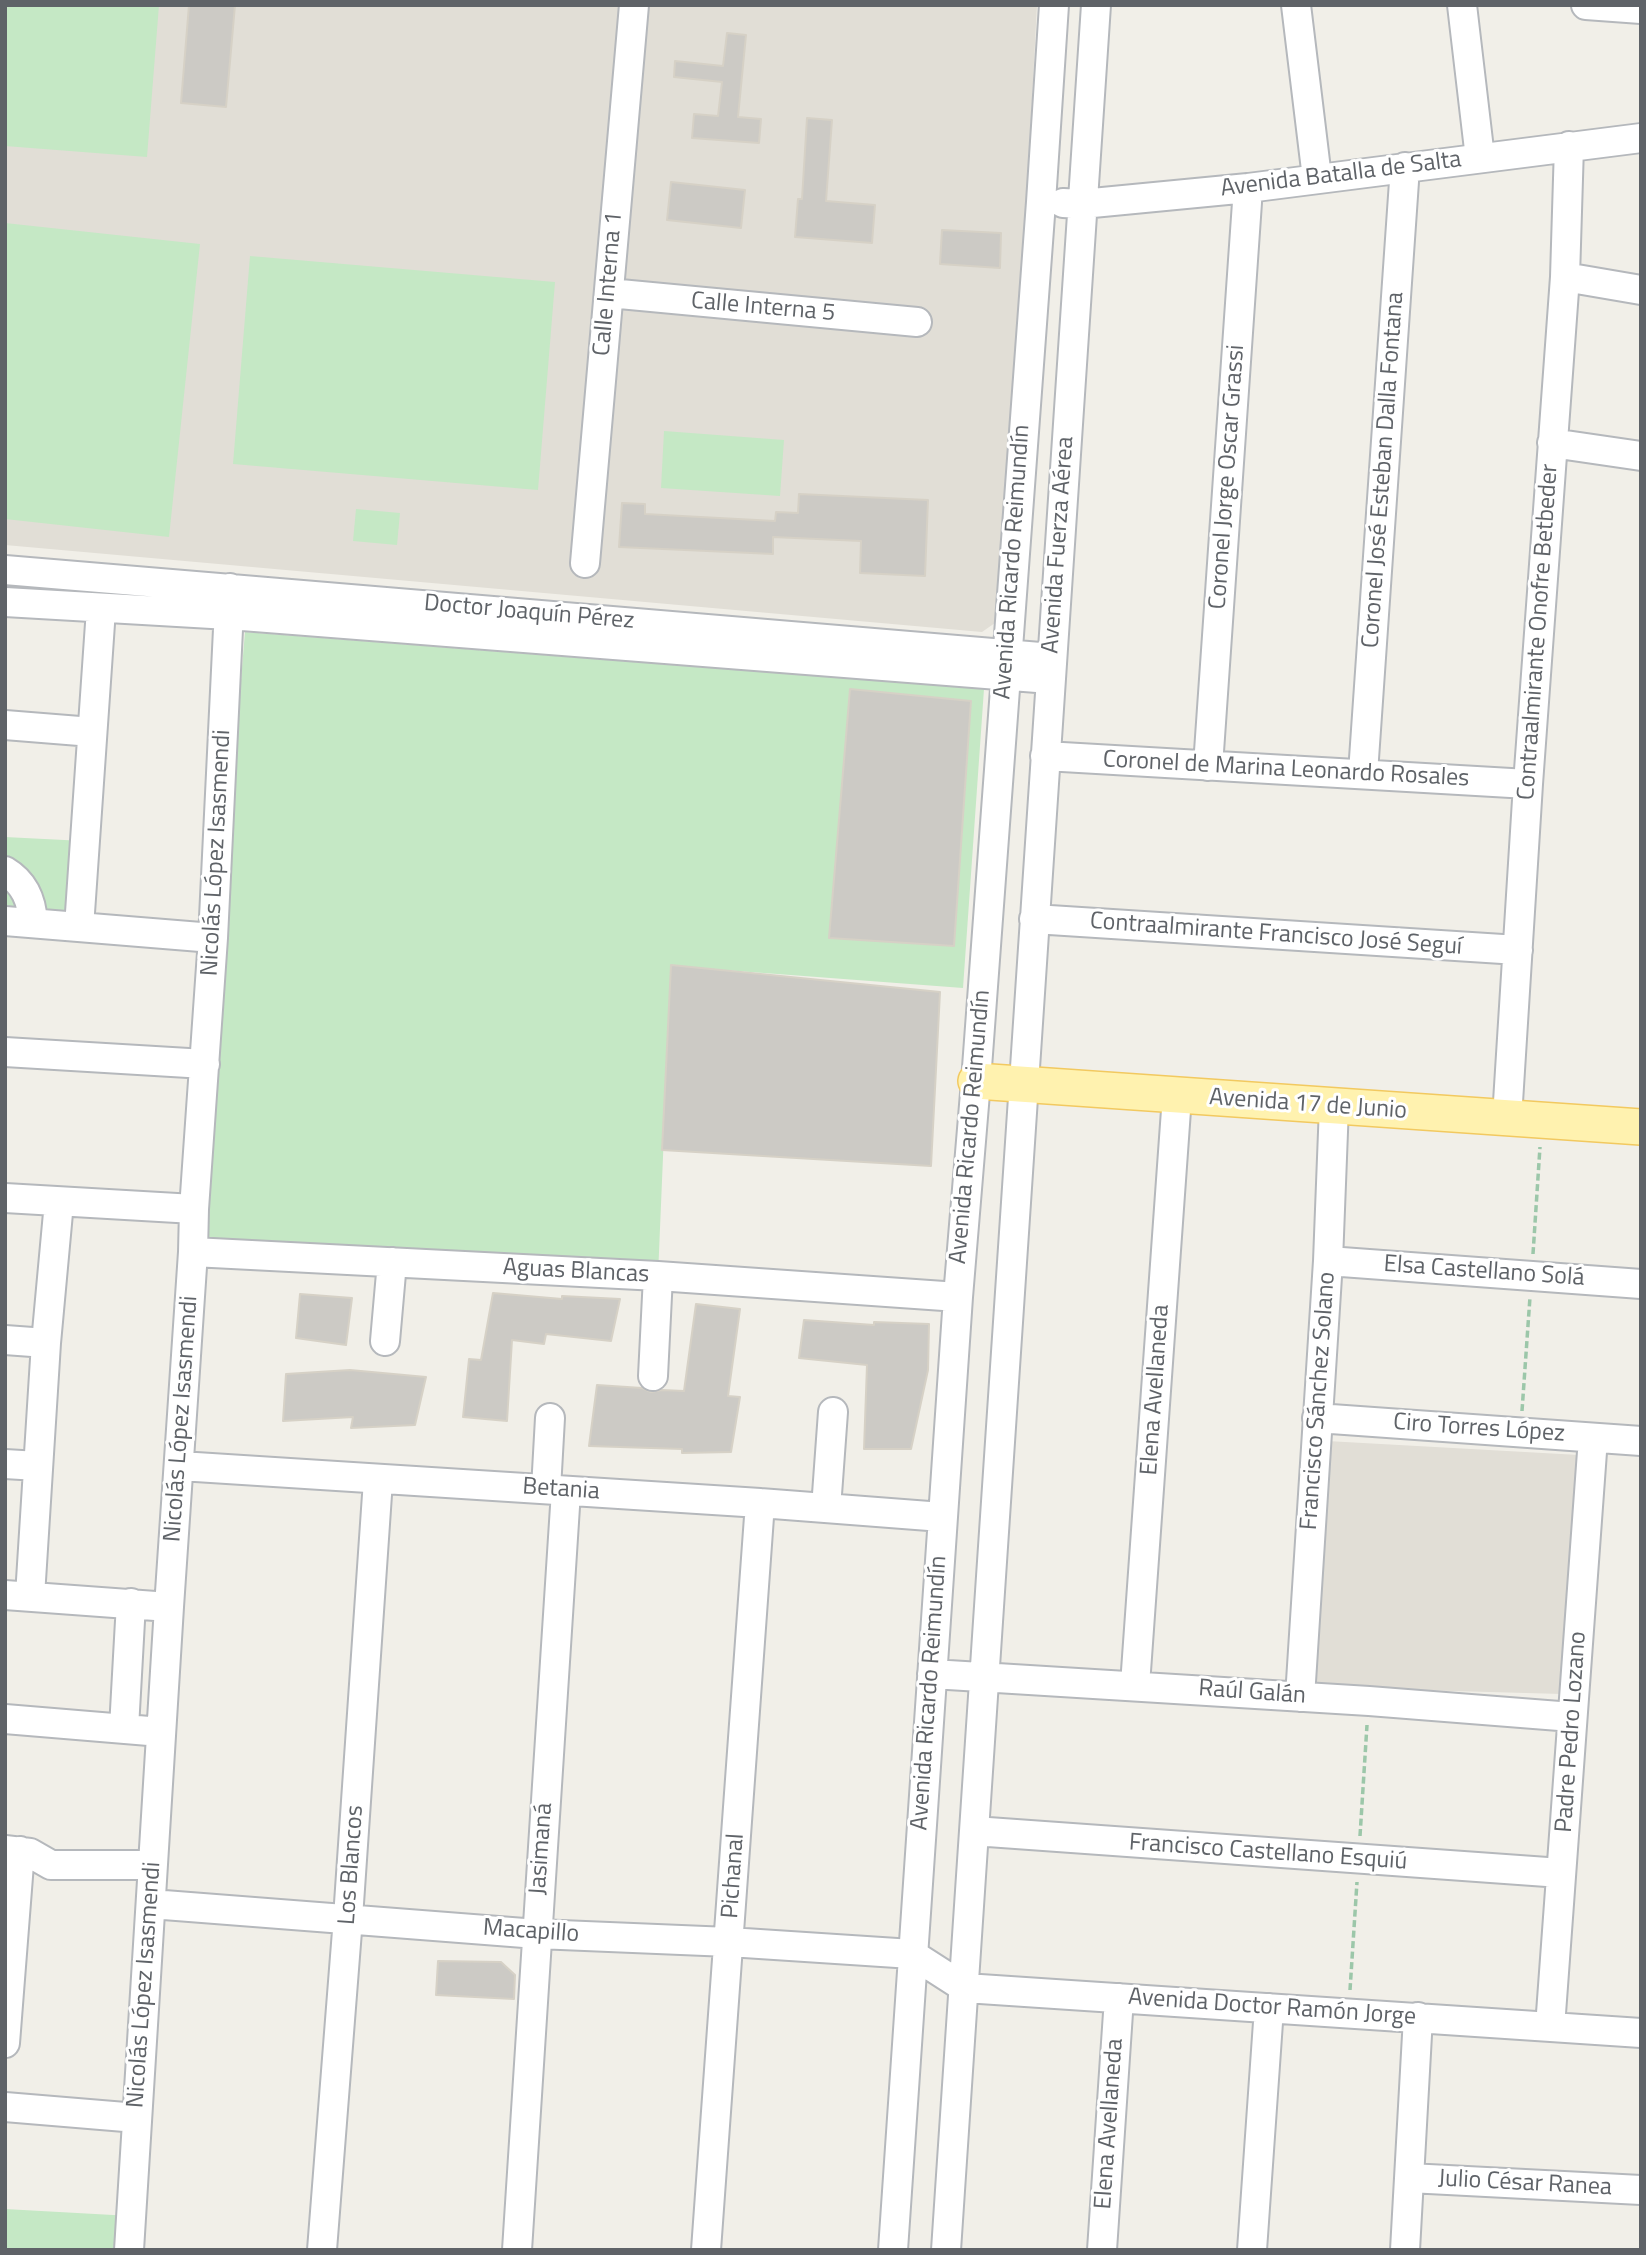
<!DOCTYPE html>
<html>
<head>
<meta charset="utf-8">
<style>
  body { margin:0 }
  #map { position:relative; width:1646px; height:2255px; overflow:hidden; background:#f1efe8; font-family:"Titillium Web",sans-serif }
  canvas { display:block }
  .frame { position:absolute; inset:0; border:7px solid #5f6368; pointer-events:none }
</style>
</head>
<body>
<div id="map">
<canvas width="1646" height="2255"></canvas>
<div class="frame"></div>
</div>
<script>
const g = document.querySelector('canvas').getContext('2d');
g.lineJoin = 'round';
function fill(path, color) { g.fillStyle = color; g.fill(path, 'evenodd'); }
function trace(path, color, width, dash) { g.strokeStyle = color; g.lineWidth = width; g.lineCap = dash ? 'butt' : 'round'; g.setLineDash(dash || []); g.stroke(path); }
function write(font, color, halo, rows, align = 'center') {
  g.font = font + ' "Titillium Web",sans-serif'; g.lineWidth = 6; g.setLineDash([]); g.textBaseline = 'middle'; g.strokeStyle = halo; g.fillStyle = color; for (const [text, x, y, turn = 0] of rows) {
    g.save(); g.translate(x, y); g.rotate((+turn || 0) * Math.PI / 180); g.textAlign = isNaN(turn) ? turn : align; if (halo) g.strokeText(text, 0, 0); g.fillText(text, 0, 0); g.restore();
  }
}
fill(new Path2D(`
  M 5,5 L 1037,5 L 1005,616 L 982,632 L 5,545 Z
  M 1327,1441 L 1579,1455 L 1562,1694 L 1308,1687 Z`), '#e1ded6');
fill(new Path2D(`
  M 5,5 L 159,5 L 147,157 L 5,146 Z
  M 5,223 L 200,244 L 169,537 L 5,519 Z
  M 250,256 L 555,282 L 538,490 L 233,464 Z
  M 664,431 L 784,440 L 780,496 L 661,488 Z
  M 356,509 L 400,513 L 397,545 L 353,541 Z
  M 245,632 L 984,689 L 963,988 L 671,966 L 658,1276 L 193,1252 Z
  M 5,837 L 84,841 L 74,927 L 5,926 Z
  M 5,2209 L 131,2216 L 129,2250 L 5,2250 Z`), '#c5e8c5');
const building = new Path2D(`
  M 189,5 L 235,5 L 226,107 L 181,103 Z
  M 727,33 L 746,35 L 738,117 L 761,119 L 759,143 L 692,138 L 694,114 L 718,116 L 722,82 L 674,77 L 675,61 L 723,66 Z
  M 807,118 L 832,120 L 826,201 L 875,205 L 872,243 L 795,237 L 798,199 L 802,199 Z
  M 671,182 L 745,190 L 741,228 L 667,220 Z
  M 942,230 L 1001,233 L 1000,268 L 940,264 Z
  M 799,494 L 928,500 L 925,576 L 860,573 L 861,541 L 773,537 L 773,554 L 619,547 L 622,503 L 645,504 L 645,514 L 775,521 L 776,512 L 798,513 Z
  M 850,689 L 971,701 L 954,946 L 829,938 Z
  M 671,965 L 940,992 L 931,1166 L 662,1150 Z
  M 493,1293 L 562,1299 L 562,1296 L 620,1299 L 611,1341 L 546,1334 L 544,1344 L 512,1340 L 507,1421 L 463,1417 L 469,1359 L 481,1360 Z
  M 300,1294 L 352,1298 L 346,1345 L 296,1338 Z
  M 696,1304 L 740,1309 L 728,1396 L 740,1397 L 731,1452 L 682,1453 L 682,1449 L 589,1446 L 597,1385 L 642,1388 L 651,1392 L 662,1390 L 684,1391 Z
  M 804,1320 L 874,1325 L 874,1322 L 929,1324 L 928,1370 L 911,1449 L 864,1449 L 867,1365 L 799,1358 Z
  M 350,1370 L 426,1377 L 415,1425 L 351,1428 L 353,1417 L 283,1421 L 286,1374 Z
  M 438,1961 L 501,1962 L 515,1975 L 514,1999 L 436,1995 Z`);
fill(building, '#cccac5');
trace(building, '#d6d1c6', 2);
const minor = new Path2D(`
  M 1296,5 L 1317,178
  M 1462,5 L 1480,158
  M 1586,5 L 1641,9
  M 1063,203 L 1082,204 L 1248,188 L 1641,138
  M 1565,277 L 1641,290
  M 609,293 L 917,322
  M 1552,443 L 1641,456
  M 585,563 L 634,5
  M 5,570 L 1052,658
  M 5,602 L 229,615 L 1050,679
  M 5,725 L 92,732
  M 1045,756 L 1528,784
  M 1208,766 L 1248,188
  M 1363,773 L 1405,167
  M 5,871 C 25,883 32,901 33,923
  M 1034,919 L 1518,950
  M 5,921 L 213,938
  M 79,927 L 101,609
  M 5,1052 L 205,1064
  M 1507,1118 L 1528,784 L 1565,277 L 1569,146
  M 5,1198 L 194,1209
  M 193,1252 L 658,1276 L 958,1297
  M 1328,1261 L 1641,1284
  M 5,1340 L 46,1343
  M 385,1341 L 392,1262
  M 653,1376 L 658,1276
  M 1317,1418 L 1641,1441
  M 5,1464 L 38,1466
  M 180,1466 L 760,1503 L 942,1517
  M 546,1489 L 550,1418
  M 826,1508 L 833,1412
  M 5,1595 L 169,1607
  M 30,1596 L 46,1343 L 59,1202
  M 932,1674 L 1369,1701 L 1572,1717
  M 1135,1685 L 1177,1096
  M 1300,1697 L 1328,1261 L 1334,1106
  M 5,1719 L 161,1732
  M 124,1728 L 131,1603
  M 974,1831 L 1561,1873
  M 5,1850 L 30,1853 L 51,1865 L 153,1865
  M 151,1904 L 537,1934 L 729,1942 L 912,1954 L 965,1988 L 1641,2033
  M 1550,2027 L 1593,1438
  M 5,2043 L 20,1851
  M 5,2107 L 137,2118
  M 1409,2178 L 1641,2190
  M 129,2250 L 169,1607 L 193,1252 L 194,1209 L 213,938 L 230,588
  M 322,2250 L 348,1918 L 378,1480
  M 517,2250 L 566,1491
  M 706,2250 L 760,1503
  M 893,2250 L 958,1297 L 976,1081 L 1041,202 L 1054,5
  M 946,2250 L 1096,5
  M 1102,2250 L 1119,1998
  M 1252,2250 L 1269,2008
  M 1405,2250 L 1418,2017`);
const major = new Path2D(`
  M 976,1081 L 1641,1127`);
trace(minor, '#b5b8bc', 32);
trace(major, '#f2c960', 38);
trace(new Path2D(`
  M 1533,1254 L 1540,1147
  M 1522,1411 L 1530,1297
  M 1360,1836 L 1367,1725
  M 1350,1990 L 1357,1882`), '#9cc7a9', 3.5, [7, 3.5]);
trace(minor, '#fff', 28);
trace(major, '#fff2af', 35);
write('24px', '#5f6368', '#fff', [
  ["Avenida Batalla de Salta",1341,175,-7],
  ["Calle Interna 1",609,284,-85],
  ["Calle Interna 5",763,308,5],
  ["Coronel José Esteban Dalla Fontana",1384,470,-86],
  ["Coronel Jorge Oscar Grassi",1228,477,-86],
  ["Avenida Fuerza Aérea",1059,545,-86],
  ["Avenida Ricardo Reimundín",1013,562,-86],
  ["Doctor Joaquín Pérez",529,613,5],
  ["Contraalmirante Onofre Betbeder",1539,632,-86],
  ["Coronel de Marina Leonardo Rosales",1286,770,3],
  ["Nicolás López Isasmendi",217,853,-87],
  ["Contraalmirante Francisco José Seguí",1276,935,4],
  ["Avenida 17 de Junio",1308,1105,4],
  ["Avenida Ricardo Reimundín",971,1127,-85],
  ["Aguas Blancas",576,1272,3],
  ["Elsa Castellano Solá",1484,1272,4],
  ["Elena Avellaneda",1156,1390,-86],
  ["Francisco Sánchez Solano",1319,1401,-86],
  ["Nicolás López Isasmendi",182,1419,-86],
  ["Ciro Torres López",1479,1429,4],
  ["Betania",561,1490,4],
  ["Avenida Ricardo Reimundín",930,1693,-86],
  ["Raúl Galán",1252,1693,4],
  ["Padre Pedro Lozano",1572,1732,-86],
  ["Jasimaná",542,1849,-86],
  ["Francisco Castellano Esquiú",1268,1853,4],
  ["Los Blancos",352,1865,-86],
  ["Pichanal",734,1876,-86],
  ["Macapillo",531,1932,4],
  ["Nicolás López Isasmendi",145,1985,-86],
  ["Avenida Doctor Ramón Jorge",1272,2008,4],
  ["Elena Avellaneda",1110,2124,-86],
  ["Julio César Ranea",1525,2184,3]
]);
</script>
</body>
</html>
